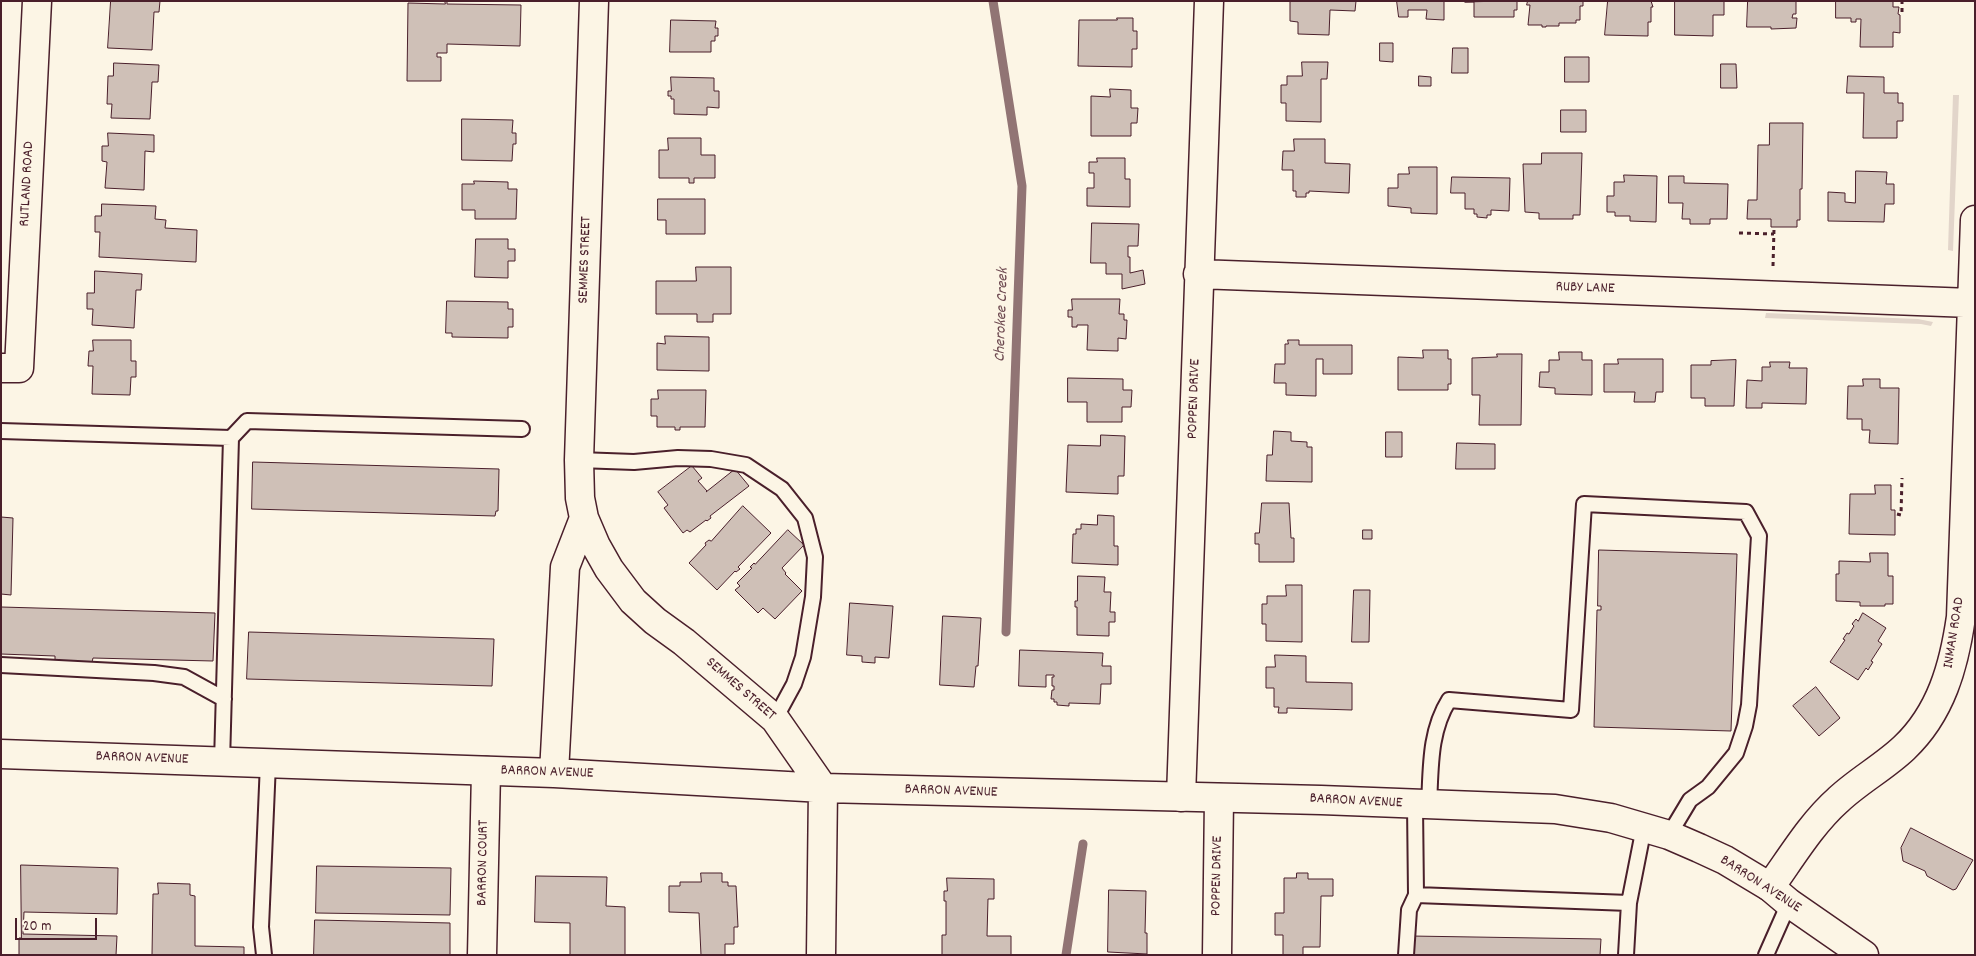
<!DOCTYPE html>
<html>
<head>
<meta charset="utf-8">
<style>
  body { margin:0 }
  #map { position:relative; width:1976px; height:956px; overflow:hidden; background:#fcf5e5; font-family:Dekko,sans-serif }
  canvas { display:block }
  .frame { position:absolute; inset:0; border:2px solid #4a1f2b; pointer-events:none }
  .scale { position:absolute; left:15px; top:918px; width:82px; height:22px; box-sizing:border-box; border:2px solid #4a1f2b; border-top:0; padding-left:6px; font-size:15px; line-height:18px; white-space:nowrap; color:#4a1f2b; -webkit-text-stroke:4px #fcf5e5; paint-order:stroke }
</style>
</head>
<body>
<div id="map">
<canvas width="1976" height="956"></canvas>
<div class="frame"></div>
<div class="scale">20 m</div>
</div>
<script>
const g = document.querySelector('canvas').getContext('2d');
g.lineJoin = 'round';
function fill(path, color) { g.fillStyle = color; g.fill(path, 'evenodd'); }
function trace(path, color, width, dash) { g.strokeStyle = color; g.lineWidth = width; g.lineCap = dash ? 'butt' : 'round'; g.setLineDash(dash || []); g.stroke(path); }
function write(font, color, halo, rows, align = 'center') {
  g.font = font + ' Dekko,sans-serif'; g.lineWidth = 4; g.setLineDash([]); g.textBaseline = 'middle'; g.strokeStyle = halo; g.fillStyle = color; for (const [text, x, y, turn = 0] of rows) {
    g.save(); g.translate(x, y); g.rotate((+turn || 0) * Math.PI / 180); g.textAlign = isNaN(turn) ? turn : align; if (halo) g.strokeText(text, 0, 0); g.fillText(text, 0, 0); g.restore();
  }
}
fill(new Path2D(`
  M 1953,95 L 1959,95 L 1953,251 L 1948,250 Z
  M 1766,313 L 1918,319 L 1933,322 L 1931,326 L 1921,324 L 1765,318 Z`), '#e2d5ca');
trace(new Path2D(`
  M 993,1 L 1022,186 L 1006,632
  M 1066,955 L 1083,844`), '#917474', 9);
const building = new Path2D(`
  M 111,1 L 160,1 L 159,12 L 154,12 L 152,50 L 108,48 Z
  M 445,1 L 447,1 L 447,4 L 521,5 L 520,46 L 447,44 L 447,53 L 437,53 L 437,57 L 441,57 L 441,81 L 407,81 L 408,3 L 445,4 Z
  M 1298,1 L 1356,1 L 1355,11 L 1330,10 L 1329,35 L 1298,34 L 1298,22 L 1290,21 L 1290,2 Z
  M 1397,1 L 1444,1 L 1444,20 L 1426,19 L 1427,10 L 1408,10 L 1408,17 L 1399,17 Z
  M 1517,1 L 1517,10 L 1514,10 L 1514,17 L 1474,17 L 1474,2 L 1465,2 Z
  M 1528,1 L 1583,1 L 1583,6 L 1580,6 L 1580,20 L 1576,20 L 1576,23 L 1559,23 L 1559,26 L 1546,26 L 1546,27 L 1542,27 L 1542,25 L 1528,25 L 1530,5 L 1527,5 Z
  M 1608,1 L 1651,1 L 1653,7 L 1651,7 L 1651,22 L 1648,22 L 1648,36 L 1605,35 Z
  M 1675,1 L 1724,1 L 1724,15 L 1713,15 L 1713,36 L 1675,35 Z
  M 1748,1 L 1796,1 L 1796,14 L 1793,14 L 1792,18 L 1797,18 L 1796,28 L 1771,29 L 1771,27 L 1747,27 Z
  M 1836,1 L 1893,1 L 1893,7 L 1899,7 L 1898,14 L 1900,15 L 1900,33 L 1893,32 L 1893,47 L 1860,47 L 1861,19 L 1856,19 L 1856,22 L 1851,22 L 1851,18 L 1836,18 Z
  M 1117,18 L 1133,18 L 1133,31 L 1137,31 L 1137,49 L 1132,49 L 1132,67 L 1078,66 L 1079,20 L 1117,20 Z
  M 671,20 L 716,21 L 715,28 L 718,28 L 718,36 L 715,36 L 715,41 L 711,41 L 711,52 L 670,52 Z
  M 1380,43 L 1393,43 L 1393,62 L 1380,61 Z
  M 1453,48 L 1468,48 L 1468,73 L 1452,73 Z
  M 1565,57 L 1589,57 L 1589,82 L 1565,82 Z
  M 1302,62 L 1328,62 L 1327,79 L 1321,79 L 1321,122 L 1286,121 L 1286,103 L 1281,103 L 1281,85 L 1287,85 L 1287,76 L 1302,76 Z
  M 114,63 L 159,65 L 158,82 L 152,82 L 150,119 L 111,118 L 112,104 L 107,104 L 108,76 L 113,76 Z
  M 1721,64 L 1736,64 L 1737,88 L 1721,88 Z
  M 1419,76 L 1431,77 L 1431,86 L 1419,86 Z
  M 1848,76 L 1884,77 L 1884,93 L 1898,93 L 1898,103 L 1903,103 L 1903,121 L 1897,121 L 1897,138 L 1863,138 L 1864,93 L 1847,93 Z
  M 671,77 L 714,78 L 714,91 L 719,91 L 719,108 L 707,107 L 707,115 L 674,114 L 674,99 L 671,99 L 671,96 L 668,96 L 668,91 L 671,91 Z
  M 1110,89 L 1131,90 L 1131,108 L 1138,108 L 1137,123 L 1131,123 L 1131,136 L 1091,136 L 1091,96 L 1110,97 Z
  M 1561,110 L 1586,110 L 1586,132 L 1561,132 Z
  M 462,119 L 513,120 L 512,133 L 516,133 L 516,144 L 513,144 L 512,161 L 462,160 Z
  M 1770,123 L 1803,123 L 1802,189 L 1800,189 L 1800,220 L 1797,220 L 1797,227 L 1771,227 L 1771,219 L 1747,219 L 1748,200 L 1757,200 L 1758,145 L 1769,145 Z
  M 108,133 L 154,135 L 154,152 L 145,151 L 144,190 L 105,188 L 107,162 L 102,161 L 102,146 L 108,146 Z
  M 668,138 L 701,138 L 701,155 L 715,155 L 715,178 L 694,178 L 694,183 L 689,183 L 689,178 L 659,178 L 659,150 L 668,150 Z
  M 1294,139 L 1325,139 L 1325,163 L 1350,164 L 1349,193 L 1309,191 L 1309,193 L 1306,193 L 1306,197 L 1296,197 L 1296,191 L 1293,191 L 1293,170 L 1282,170 L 1283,151 L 1294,151 Z
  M 1542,153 L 1582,153 L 1580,215 L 1573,215 L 1573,219 L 1539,219 L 1539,213 L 1525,212 L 1523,164 L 1541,164 Z
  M 1097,158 L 1125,158 L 1125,179 L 1130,179 L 1130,207 L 1087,206 L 1087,188 L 1094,188 L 1094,173 L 1089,173 L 1089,162 L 1097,162 Z
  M 1409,167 L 1437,167 L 1437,214 L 1411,213 L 1411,208 L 1388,206 L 1388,188 L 1398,188 L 1398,174 L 1409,174 Z
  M 1856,171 L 1887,172 L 1886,184 L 1894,184 L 1894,204 L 1885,204 L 1884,222 L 1828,221 L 1828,192 L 1845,193 L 1845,202 L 1855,203 Z
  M 1624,175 L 1657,176 L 1656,222 L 1630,221 L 1630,216 L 1615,216 L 1615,212 L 1607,212 L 1607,196 L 1614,196 L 1614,182 L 1624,182 Z
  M 1669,176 L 1684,176 L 1684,183 L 1728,184 L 1727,219 L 1710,219 L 1710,224 L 1690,224 L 1690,219 L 1682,219 L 1683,203 L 1669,203 Z
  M 1452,177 L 1510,178 L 1509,211 L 1491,210 L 1491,215 L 1487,215 L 1487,218 L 1477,217 L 1477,214 L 1474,214 L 1474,209 L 1465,209 L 1465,193 L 1451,193 Z
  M 474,181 L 508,182 L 508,189 L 517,189 L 516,219 L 475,219 L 475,210 L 462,210 L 462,184 L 474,184 Z
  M 658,199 L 705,199 L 705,234 L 666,234 L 666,220 L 658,220 Z
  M 102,204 L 156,206 L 155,219 L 166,220 L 165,228 L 197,230 L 196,262 L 99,257 L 100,232 L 95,232 L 95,216 L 101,216 Z
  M 1092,223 L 1139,224 L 1138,246 L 1128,246 L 1128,257 L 1130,257 L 1130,273 L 1143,270 L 1145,284 L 1122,289 L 1122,274 L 1106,274 L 1106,263 L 1091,263 Z
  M 476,239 L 508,239 L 508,249 L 515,249 L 515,261 L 508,261 L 508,278 L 475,277 Z
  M 696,267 L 731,267 L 731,314 L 713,314 L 713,322 L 697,322 L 697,314 L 656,314 L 656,281 L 696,281 Z
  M 95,271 L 142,274 L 141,290 L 136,290 L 134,328 L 92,325 L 93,309 L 87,309 L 87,293 L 94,293 Z
  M 1072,299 L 1120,299 L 1119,314 L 1124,314 L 1124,320 L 1127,320 L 1126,339 L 1118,338 L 1118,351 L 1087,350 L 1088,325 L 1077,325 L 1077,327 L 1072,327 L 1072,317 L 1068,317 L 1068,310 L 1072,310 Z
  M 447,301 L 508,302 L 508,309 L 513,309 L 513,327 L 508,327 L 508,338 L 452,337 L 452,333 L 446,333 Z
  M 665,336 L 709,337 L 709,371 L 657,370 L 657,343 L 665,344 Z
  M 93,340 L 131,340 L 131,361 L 136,361 L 136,377 L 131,377 L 130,395 L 92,394 L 93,366 L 88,366 L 89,351 L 93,351 Z
  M 1288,340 L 1299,340 L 1299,345 L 1352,345 L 1352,374 L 1323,374 L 1323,359 L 1316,359 L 1316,396 L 1286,395 L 1286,383 L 1274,383 L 1275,364 L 1285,364 L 1285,344 L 1288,344 Z
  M 1423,350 L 1448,350 L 1448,359 L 1451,359 L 1451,384 L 1448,384 L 1448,390 L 1398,390 L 1398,357 L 1423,358 Z
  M 1559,352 L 1582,352 L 1582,360 L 1592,360 L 1592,395 L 1555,394 L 1555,388 L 1539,387 L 1540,372 L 1549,372 L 1549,360 L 1559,360 Z
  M 1497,354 L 1522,354 L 1521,425 L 1479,425 L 1480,395 L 1472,395 L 1472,358 L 1497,357 Z
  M 1618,359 L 1663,359 L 1663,392 L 1656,392 L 1655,402 L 1634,402 L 1635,392 L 1604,392 L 1604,364 L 1618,364 Z
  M 1736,360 L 1734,406 L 1705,406 L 1705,398 L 1691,398 L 1691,365 L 1711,365 L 1711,361 Z
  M 1770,362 L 1790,362 L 1789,368 L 1807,368 L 1806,404 L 1762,403 L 1762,408 L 1746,408 L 1747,380 L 1762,381 L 1762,367 L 1770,367 Z
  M 1068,378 L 1123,379 L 1123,390 L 1132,390 L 1131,407 L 1122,407 L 1122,422 L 1087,422 L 1087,402 L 1068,402 Z
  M 1863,379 L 1880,379 L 1880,388 L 1899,388 L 1898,444 L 1869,443 L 1870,430 L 1862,430 L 1862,419 L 1847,419 L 1848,386 L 1863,386 Z
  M 658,390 L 706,390 L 705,427 L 680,427 L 680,430 L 675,430 L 675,427 L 657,427 L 657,416 L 651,416 L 651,399 L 658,399 Z
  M 1274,431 L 1291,432 L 1291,441 L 1307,442 L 1307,447 L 1312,447 L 1312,482 L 1266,481 L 1267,455 L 1272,455 Z
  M 1386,432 L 1402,432 L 1402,457 L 1386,457 Z
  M 1101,435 L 1125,436 L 1124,476 L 1118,476 L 1118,494 L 1066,492 L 1068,445 L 1100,446 Z
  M 1457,443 L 1495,444 L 1495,469 L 1456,469 Z
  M 253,462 L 499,469 L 498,511 L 496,511 L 495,516 L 252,509 Z
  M 692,466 L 702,478 L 698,481 L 707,491 L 706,492 L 735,469 L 749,486 L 710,516 L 711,518 L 707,521 L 706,520 L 690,532 L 687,530 L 683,533 L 664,508 L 668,505 L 658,492 Z
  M 1875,485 L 1891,485 L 1891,510 L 1895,510 L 1895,535 L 1849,534 L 1850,494 L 1875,494 Z
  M 1262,503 L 1289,503 L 1291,538 L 1294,538 L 1294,562 L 1259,562 L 1259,544 L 1255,544 L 1255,533 L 1259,533 Z
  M 743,506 L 771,533 L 738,567 L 740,569 L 736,572 L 735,571 L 717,590 L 689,563 L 706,545 L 705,543 L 709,540 L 711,541 Z
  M 1098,515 L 1114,516 L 1114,546 L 1118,546 L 1118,565 L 1072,563 L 1073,534 L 1076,534 L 1076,529 L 1081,529 L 1081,524 L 1097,525 Z
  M 1,517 L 13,518 L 11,595 L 1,594 Z
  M 788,530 L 804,545 L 782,568 L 786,573 L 785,574 L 802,591 L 775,619 L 763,608 L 758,613 L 735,590 L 740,586 L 737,583 L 752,568 L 750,567 L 754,563 L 755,564 Z
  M 1363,530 L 1372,530 L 1372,539 L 1363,539 Z
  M 1599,550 L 1737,554 L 1731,731 L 1594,727 L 1597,610 L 1601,610 L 1601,606 L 1598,606 Z
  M 1870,553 L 1888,553 L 1888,576 L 1893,576 L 1893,604 L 1885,604 L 1885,606 L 1860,606 L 1860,602 L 1836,601 L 1836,574 L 1839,574 L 1839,561 L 1870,562 Z
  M 1078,576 L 1105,577 L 1104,592 L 1111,592 L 1110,612 L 1115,612 L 1115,622 L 1109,622 L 1109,636 L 1077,635 L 1077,607 L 1075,607 L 1075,601 L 1077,601 Z
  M 1286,585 L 1302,585 L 1302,642 L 1266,641 L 1266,624 L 1262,624 L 1262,604 L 1267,604 L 1267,596 L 1286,596 Z
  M 1354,590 L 1370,590 L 1369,642 L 1352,642 Z
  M 850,603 L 893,606 L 889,658 L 875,657 L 875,663 L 862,662 L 862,656 L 847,655 Z
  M 1,607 L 215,613 L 213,661 L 93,658 L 92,662 L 55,661 L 55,656 L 1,654 Z
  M 1863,613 L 1886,628 L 1878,641 L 1882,644 L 1871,661 L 1873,662 L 1868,670 L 1866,668 L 1858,680 L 1830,662 L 1845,640 L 1843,639 L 1847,633 L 1849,634 L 1854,626 L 1852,624 L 1856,619 L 1858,621 Z
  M 943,616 L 981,618 L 978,666 L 976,666 L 974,687 L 940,685 Z
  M 249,632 L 494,639 L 492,686 L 247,679 Z
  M 1020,650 L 1103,653 L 1102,666 L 1111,666 L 1111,684 L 1101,684 L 1100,704 L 1069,703 L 1069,706 L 1057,705 L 1057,702 L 1054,702 L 1054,699 L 1051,699 L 1052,690 L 1054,690 L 1054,686 L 1052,686 L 1052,677 L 1054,677 L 1054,675 L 1046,675 L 1046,687 L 1019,686 Z
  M 1275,655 L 1306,656 L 1306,682 L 1352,683 L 1352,710 L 1287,708 L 1287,713 L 1278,713 L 1279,707 L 1274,707 L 1274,688 L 1266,688 L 1266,667 L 1275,667 Z
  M 1816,687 L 1840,718 L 1819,736 L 1793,706 Z
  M 1911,828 L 1973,860 L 1956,889 L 1953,890 L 1927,876 L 1925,871 L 1903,861 L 1901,848 Z
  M 21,865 L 118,868 L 117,914 L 24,912 L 23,934 L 117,936 L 116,955 L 19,955 L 19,938 L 21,938 Z
  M 317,866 L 451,868 L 450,915 L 316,913 Z
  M 701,873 L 722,873 L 722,882 L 728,882 L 728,886 L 736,886 L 738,927 L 734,927 L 734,944 L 725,944 L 725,955 L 701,955 L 699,913 L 669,912 L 669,886 L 680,886 L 680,882 L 701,882 Z
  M 1297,873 L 1308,873 L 1308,879 L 1333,879 L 1333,896 L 1321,896 L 1320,947 L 1303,947 L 1303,955 L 1283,955 L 1283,935 L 1275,935 L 1275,913 L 1284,913 L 1284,878 L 1296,878 Z
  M 536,876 L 607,877 L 606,906 L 625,907 L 625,955 L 570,955 L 570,923 L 535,922 Z
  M 947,878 L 994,879 L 994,899 L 988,899 L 987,936 L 1011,936 L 1011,955 L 942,955 L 942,935 L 946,935 L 946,901 L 944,901 L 944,891 L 947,891 Z
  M 158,883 L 190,884 L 190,895 L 195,896 L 195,946 L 244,947 L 244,955 L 152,955 L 153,894 L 158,894 Z
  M 1109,890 L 1146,891 L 1145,933 L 1147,933 L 1147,954 L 1108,952 Z
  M 315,920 L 450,923 L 450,955 L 314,955 Z
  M 1410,936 L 1601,939 L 1600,955 L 1410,955 Z`);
fill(building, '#cfc0b7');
trace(building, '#4a1f2b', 1);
const lane = new Path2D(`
  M 1,431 L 231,438 L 247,421 L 522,429
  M 579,460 L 634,462 L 678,458 L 711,459 L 746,465 L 782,489 L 805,518 L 815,557 L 813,597 L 803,657 L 794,684 L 775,719
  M 1,665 L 154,673 L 184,677 L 224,699
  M 222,762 L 231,438
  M 1415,805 L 1416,895 L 1629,903 L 1644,827
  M 1429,805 C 1431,769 1429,732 1449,700 L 1571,710 L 1584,504 L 1746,512 L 1759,536 L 1749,705 L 1745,726 L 1736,753 L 1708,787 L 1690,800 L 1669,835
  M 264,955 L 261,927 L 268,763
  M 1406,955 L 1409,910 L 1416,895
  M 1626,955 L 1629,903
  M 1766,955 L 1789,903`);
const street = new Path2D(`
  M 1198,274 L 1971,303
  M 1,368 L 19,368 L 37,1
  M 1181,797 L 1209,1
  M 1770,887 C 1791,858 1811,824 1838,800 C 1858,781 1884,767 1904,748 C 1941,713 1954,666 1961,617 L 1975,220
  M 482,955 L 486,771
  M 1217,955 L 1219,798`);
const secondary = new Path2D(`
  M 594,1 L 579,460 L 580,498 L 584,518 L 596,546 L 609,569 L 633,601 L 655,621 L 684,642 L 775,719 L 823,788 L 821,955
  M 1,754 L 554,773 L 823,788 L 1321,800 L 1555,809 L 1611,818 L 1669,835 L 1699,848 L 1725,860 L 1770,887 L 1789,903 L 1864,955
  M 554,773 L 565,567 L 584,518`);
trace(lane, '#4a1f2b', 18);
trace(street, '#4a1f2b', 31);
trace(secondary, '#4a1f2b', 31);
trace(new Path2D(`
  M 1902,12 L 1902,1
  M 1739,233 L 1774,234
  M 1773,266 L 1774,229
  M 1897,514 L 1901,515 L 1902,478`), '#4a1f2b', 3, [4, 4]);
trace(lane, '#fcf5e5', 14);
trace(street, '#fcf5e5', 28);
trace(secondary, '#fcf5e5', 28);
write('15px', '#4a1f2b', '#fcf5e5', [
  ["RUTLAND ROAD",28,184,-87],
  ["SEMMES STREET",586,260,-88],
  ["RUBY LANE",1585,289,2],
  ["POPPEN DRIVE",1195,399,-88],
  ["INMAN ROAD",1955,633,-81],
  ["SEMMES STREET",740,690,41],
  ["BARRON AVENUE",142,759,2],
  ["BARRON AVENUE",547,773,2],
  ["BARRON AVENUE",951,792,2],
  ["BARRON AVENUE",1356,802,3],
  ["BARRON COURT",484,863,-89],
  ["POPPEN DRIVE",1218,876,-89],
  ["BARRON AVENUE",1760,885,33]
]);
write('italic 16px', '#6d4950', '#fcf5e5', [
  ["Cherokee Creek",1003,315,-88]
]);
</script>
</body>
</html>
